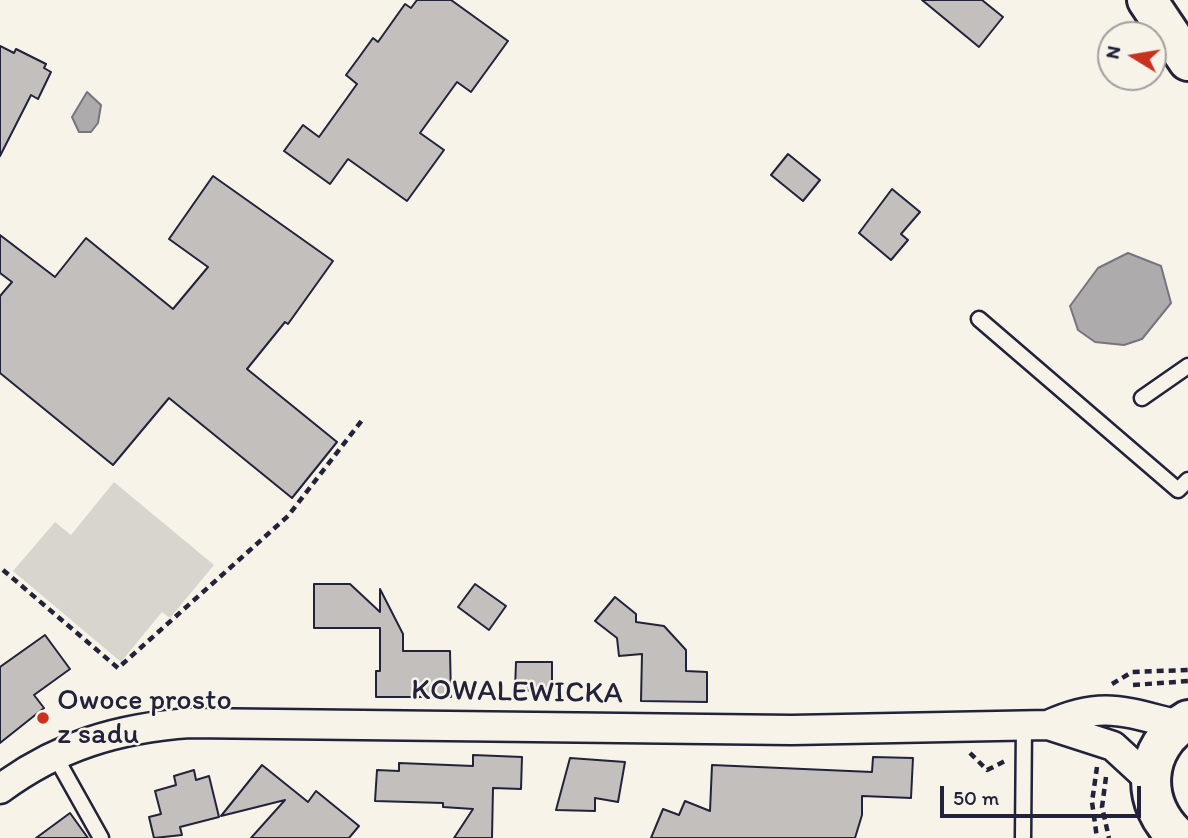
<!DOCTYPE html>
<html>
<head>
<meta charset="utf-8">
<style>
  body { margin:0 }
  #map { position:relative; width:1188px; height:838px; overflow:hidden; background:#f7f3e8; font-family:Itim,sans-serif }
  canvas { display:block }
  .north { position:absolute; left:1097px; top:21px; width:70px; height:70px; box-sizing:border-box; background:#f7f3e8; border:2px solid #a29fa3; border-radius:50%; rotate:281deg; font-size:19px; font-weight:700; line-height:28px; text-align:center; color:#22223b }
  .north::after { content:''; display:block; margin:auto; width:24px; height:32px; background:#c8321e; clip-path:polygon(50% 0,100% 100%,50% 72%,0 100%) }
  .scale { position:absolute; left:940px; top:786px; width:201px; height:32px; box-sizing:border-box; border:4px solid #22223b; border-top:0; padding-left:9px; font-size:21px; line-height:24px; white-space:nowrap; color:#22223b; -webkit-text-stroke:5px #f7f3e8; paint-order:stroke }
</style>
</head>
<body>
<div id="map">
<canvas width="1188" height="838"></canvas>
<div class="north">N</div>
<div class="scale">50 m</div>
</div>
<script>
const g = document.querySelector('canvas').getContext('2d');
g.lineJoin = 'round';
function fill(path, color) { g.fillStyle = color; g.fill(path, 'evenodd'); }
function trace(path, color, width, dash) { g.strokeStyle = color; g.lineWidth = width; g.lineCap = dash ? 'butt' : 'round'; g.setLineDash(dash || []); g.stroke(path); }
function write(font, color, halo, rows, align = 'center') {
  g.font = font + ' Itim,sans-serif'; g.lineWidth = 5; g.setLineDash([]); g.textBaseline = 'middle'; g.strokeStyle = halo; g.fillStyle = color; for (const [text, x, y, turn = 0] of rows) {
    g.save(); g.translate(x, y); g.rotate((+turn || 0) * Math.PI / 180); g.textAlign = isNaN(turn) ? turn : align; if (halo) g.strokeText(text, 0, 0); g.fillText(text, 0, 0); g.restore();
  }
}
fill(new Path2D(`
  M 114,482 L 214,565 L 170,618 L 162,612 L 121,662 L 13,571 L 55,522 L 71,535 Z`), '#d8d5cf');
const water = new Path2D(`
  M 87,92 L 101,105 L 98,123 L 91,132 L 79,132 L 72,117 Z
  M 1128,253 L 1161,266 L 1171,303 L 1142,339 L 1124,345 L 1095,342 L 1078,330 L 1070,306 L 1098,268 Z`);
fill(water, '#aeabad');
trace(water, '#76747f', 2);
const building = new Path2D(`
  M 417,0 L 451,0 L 508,41 L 471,92 L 457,82 L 420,133 L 444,150 L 407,201 L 348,159 L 330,184 L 284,151 L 303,125 L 319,137 L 357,84 L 346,75 L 360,56 L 373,38 L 378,42 L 405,4 L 411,8 Z
  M 922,0 L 982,0 L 1003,17 L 979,47 Z
  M 0,46 L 14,53 L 16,49 L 46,64 L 44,68 L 51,72 L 38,99 L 31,95 L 0,156 Z
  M 788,154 L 820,180 L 803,201 L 771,175 Z
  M 213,176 L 333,261 L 288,324 L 285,322 L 247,369 L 337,442 L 292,498 L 169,398 L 113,465 L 0,373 L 0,296 L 12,282 L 0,273 L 0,235 L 55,277 L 86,238 L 173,309 L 208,267 L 169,239 Z
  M 892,189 L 920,212 L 901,234 L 908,240 L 891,260 L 859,233 Z
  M 314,584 L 350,584 L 380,612 L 380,589 L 403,634 L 403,651 L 450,651 L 451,697 L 376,697 L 376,671 L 380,671 L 380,628 L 314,628 Z
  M 475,584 L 506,606 L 489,630 L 458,607 Z
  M 615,597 L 636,614 L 636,622 L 664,626 L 686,650 L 686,671 L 707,672 L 707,702 L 641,701 L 642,654 L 619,656 L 617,638 L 595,621 Z
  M 45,635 L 70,669 L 34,695 L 44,708 L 0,743 L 0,667 Z
  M 516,662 L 552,662 L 552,691 L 515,690 Z
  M 473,755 L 522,757 L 521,789 L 493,788 L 492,838 L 454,838 L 473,809 L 443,807 L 443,803 L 375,801 L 377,770 L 399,771 L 399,763 L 473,766 Z
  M 873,757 L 913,758 L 911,798 L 862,796 L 862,815 L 855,838 L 651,838 L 663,809 L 679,815 L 685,801 L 710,811 L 712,765 L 872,772 Z
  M 570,758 L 625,762 L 618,802 L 595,798 L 595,811 L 556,810 Z
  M 262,765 L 308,802 L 316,791 L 359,826 L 349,838 L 251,838 L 285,800 L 221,816 Z
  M 194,770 L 196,780 L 209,776 L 219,817 L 180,827 L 182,835 L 154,838 L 149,817 L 161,814 L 155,791 L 176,785 L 174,776 Z
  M 70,813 L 88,838 L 36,838 Z`);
fill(building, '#c2bfbd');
trace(building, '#22223b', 2);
const lane = new Path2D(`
  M 979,319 L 1178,490 L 1188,480
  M 1142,398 L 1188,366
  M 54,754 L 101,838
  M 1023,838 L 1024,725`);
const street = new Path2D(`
  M 1048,725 C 1102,700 1125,712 1179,725
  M 0,789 C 58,746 118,728 190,723 L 792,730 L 1048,725 L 1113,746 L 1150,780`);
const secondary = new Path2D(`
  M 1147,0 L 1188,61
  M 1179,838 C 1139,805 1142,746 1188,720`);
trace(lane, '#22223b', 19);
trace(street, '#22223b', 33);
trace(secondary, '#22223b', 44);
trace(new Path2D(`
  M 3,570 L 118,668 L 288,516 L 363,419
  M 1112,684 L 1132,672 L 1188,670
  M 1133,685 L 1188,681
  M 970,753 L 987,770 L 1005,761
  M 1097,767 L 1092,802 L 1097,838
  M 1106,777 L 1102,807 L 1109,838`), '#22223b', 4.5, [7, 5]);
trace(lane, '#f7f3e8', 14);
trace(street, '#f7f3e8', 28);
trace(secondary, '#f7f3e8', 38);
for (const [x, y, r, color] of [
  [43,718,7,"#c8321e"]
]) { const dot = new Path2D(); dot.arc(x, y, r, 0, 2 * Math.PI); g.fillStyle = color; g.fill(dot); trace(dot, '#f7f3e8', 2.5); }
write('30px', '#22223b', '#f7f3e8', [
  ["KOWALEWICKA",517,693,1]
]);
write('30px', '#22223b', '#f7f3e8', [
  ["Owoce prosto",57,701],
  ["z sadu",57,735]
], 'left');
</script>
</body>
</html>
